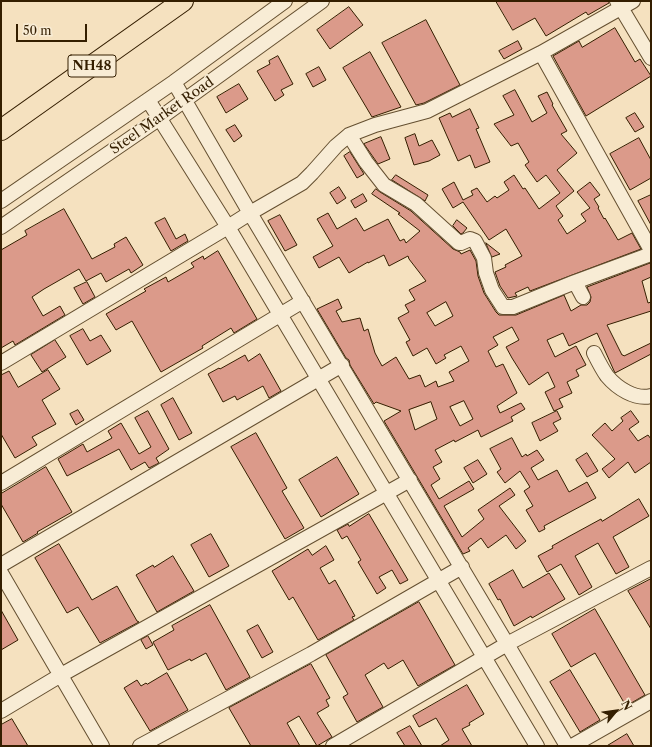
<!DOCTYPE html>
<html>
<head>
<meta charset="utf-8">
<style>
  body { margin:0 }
  #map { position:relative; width:652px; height:747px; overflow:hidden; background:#f5e1bf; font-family:"Libre Caslon Text",serif }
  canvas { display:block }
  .frame { position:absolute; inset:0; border:2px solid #341e00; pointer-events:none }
  .north { position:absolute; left:596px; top:691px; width:40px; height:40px; -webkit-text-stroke:3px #f8ecd5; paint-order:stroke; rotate:61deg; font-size:11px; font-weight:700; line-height:16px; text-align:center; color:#341e00 }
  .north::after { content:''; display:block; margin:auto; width:14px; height:18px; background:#341e00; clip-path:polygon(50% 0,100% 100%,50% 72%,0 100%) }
  .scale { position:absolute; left:16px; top:24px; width:71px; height:18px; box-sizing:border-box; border:2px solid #341e00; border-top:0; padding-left:5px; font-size:12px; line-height:14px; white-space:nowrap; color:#341e00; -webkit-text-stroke:3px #f8ecd5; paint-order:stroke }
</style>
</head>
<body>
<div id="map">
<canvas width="652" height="747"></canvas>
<div class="frame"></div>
<div class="north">N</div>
<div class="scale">50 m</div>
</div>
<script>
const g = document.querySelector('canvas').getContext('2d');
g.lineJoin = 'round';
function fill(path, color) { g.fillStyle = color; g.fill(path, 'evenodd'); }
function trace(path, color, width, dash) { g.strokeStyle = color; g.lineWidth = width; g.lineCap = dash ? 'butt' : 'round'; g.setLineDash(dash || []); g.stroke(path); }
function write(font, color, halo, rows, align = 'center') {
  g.font = font + ' "Libre Caslon Text",serif'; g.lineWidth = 3; g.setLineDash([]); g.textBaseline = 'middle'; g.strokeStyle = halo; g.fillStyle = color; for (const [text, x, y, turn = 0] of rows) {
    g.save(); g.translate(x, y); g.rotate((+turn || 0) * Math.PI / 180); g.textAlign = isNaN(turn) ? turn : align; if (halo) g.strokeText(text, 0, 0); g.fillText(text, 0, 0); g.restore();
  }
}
const building = new Path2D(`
  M 496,1 L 609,1 L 609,3 L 588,15 L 586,12 L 546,36 L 535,18 L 513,30 Z
  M 349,7 L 363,25 L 330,49 L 317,30 Z
  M 426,20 L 460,85 L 424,103 L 416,105 L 382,43 Z
  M 615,28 L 635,62 L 640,59 L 651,76 L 586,116 L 553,56 L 579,41 L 582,47 Z
  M 518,41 L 522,49 L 504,59 L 499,51 Z
  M 370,52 L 401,107 L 372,117 L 343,68 Z
  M 278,56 L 293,84 L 281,90 L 284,95 L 275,101 L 257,71 L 270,64 L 269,61 Z
  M 319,67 L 326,80 L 313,87 L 306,74 Z
  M 239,84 L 248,99 L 226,113 L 217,97 Z
  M 515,90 L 532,122 L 547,113 L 538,96 L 547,92 L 553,104 L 552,105 L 567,131 L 561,134 L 577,153 L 557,170 L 574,191 L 556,206 L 563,216 L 558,220 L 567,234 L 586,221 L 581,214 L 590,208 L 577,192 L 590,182 L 600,195 L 594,199 L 599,207 L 598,208 L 604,219 L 605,218 L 618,240 L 632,233 L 641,249 L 530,291 L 528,287 L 515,293 L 517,296 L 508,298 L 500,286 L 495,272 L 506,267 L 505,265 L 522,256 L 506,229 L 489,240 L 463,202 L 453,208 L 442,189 L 454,182 L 463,200 L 473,195 L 471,191 L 477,188 L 487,202 L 495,196 L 497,198 L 509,190 L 504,182 L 514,175 L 523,189 L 525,188 L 539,209 L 560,193 L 546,175 L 537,182 L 525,165 L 529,162 L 518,143 L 511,146 L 494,124 L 514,115 L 503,96 Z
  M 470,109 L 479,128 L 476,129 L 490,162 L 475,168 L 470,155 L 458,161 L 439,118 L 450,113 L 452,117 Z
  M 635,113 L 644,127 L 635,132 L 626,118 Z
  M 235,125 L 242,136 L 234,142 L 226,130 Z
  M 415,134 L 419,146 L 432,140 L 440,155 L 429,161 L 414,165 L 405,138 Z
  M 381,137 L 390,159 L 378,164 L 364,144 Z
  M 639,138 L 651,160 L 651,178 L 630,190 L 610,154 Z
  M 350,152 L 364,174 L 357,178 L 344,156 Z
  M 396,175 L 428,195 L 425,201 L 392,180 Z
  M 339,187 L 346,198 L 337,204 L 330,193 Z
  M 376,189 L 380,192 L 411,211 L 453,249 L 460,252 L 461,254 L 470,250 L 476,261 L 478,276 L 484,293 L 496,312 L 499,315 L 516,315 L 564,295 L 571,311 L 581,305 L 587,305 L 590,302 L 591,297 L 587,287 L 650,263 L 651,266 L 651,277 L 642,281 L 648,303 L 651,302 L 651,311 L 607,325 L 622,355 L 623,355 L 624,356 L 651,343 L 651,354 L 615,373 L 597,333 L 569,346 L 563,333 L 547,340 L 555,357 L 576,346 L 586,365 L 576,370 L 579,376 L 567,382 L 572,393 L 559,399 L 563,407 L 554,411 L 545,392 L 555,387 L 548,372 L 529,385 L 512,358 L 506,347 L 519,340 L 512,327 L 493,337 L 498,345 L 488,351 L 496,367 L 503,364 L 517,393 L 497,406 L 500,413 L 521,403 L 525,409 L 511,417 L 513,421 L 481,437 L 478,430 L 455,442 L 454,440 L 435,450 L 442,462 L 433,467 L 440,479 L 431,485 L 439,499 L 469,481 L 474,489 L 444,506 L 462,537 L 484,519 L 478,510 L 510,488 L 515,495 L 499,506 L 526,541 L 516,549 L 506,535 L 488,548 L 481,538 L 468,548 L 470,551 L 463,554 L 384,421 L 401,411 L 376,402 L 374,404 L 350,365 L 349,360 L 346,358 L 317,309 L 338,299 L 342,308 L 336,311 L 342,322 L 360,318 L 364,331 L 368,329 L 375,353 L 382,366 L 396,357 L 409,379 L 420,375 L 425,387 L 436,381 L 438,387 L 454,381 L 449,372 L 469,361 L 461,346 L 444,355 L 446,358 L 436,364 L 427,348 L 413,356 L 406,342 L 410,340 L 398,318 L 409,312 L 405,305 L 415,300 L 409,290 L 426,281 L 409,259 L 408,256 L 389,266 L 384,255 L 368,263 L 368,262 L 349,273 L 339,257 L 319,268 L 313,257 L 333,246 L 317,219 L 328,213 L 337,229 L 356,218 L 364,231 L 388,219 L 400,241 L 404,239 L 406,243 L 420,231 L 398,214 L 400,213 L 372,194 ZM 446,302 L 453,316 L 435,326 L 427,313 ZM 464,401 L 473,419 L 460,426 L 450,407 ZM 431,402 L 437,419 L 415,430 L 409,410 Z
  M 363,194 L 367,201 L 355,208 L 351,201 Z
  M 651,195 L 651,225 L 638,201 Z
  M 64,209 L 92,259 L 115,247 L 114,244 L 126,237 L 143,265 L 131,273 L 129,269 L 106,282 L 101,273 L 86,281 L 79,269 L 44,289 L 32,297 L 43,316 L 60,306 L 65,315 L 15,345 L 13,341 L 1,348 L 1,250 L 27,235 L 25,231 Z
  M 280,215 L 297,245 L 285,251 L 268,221 Z
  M 165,218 L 176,239 L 185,234 L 188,241 L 171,251 L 155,223 Z
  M 457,220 L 467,228 L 463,233 L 461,234 L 453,226 Z
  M 486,243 L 500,254 L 492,257 Z
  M 218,251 L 257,319 L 234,333 L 231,328 L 202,346 L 203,348 L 161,372 L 132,321 L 116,330 L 106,314 L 146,291 L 144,289 L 166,277 L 168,282 L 194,267 L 191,263 L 203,256 L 204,259 Z
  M 87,282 L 95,297 L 83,304 L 74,288 Z
  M 83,329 L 90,341 L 101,335 L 111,351 L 87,365 L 70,336 Z
  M 55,340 L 66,357 L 42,372 L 31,355 Z
  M 260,354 L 281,391 L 269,398 L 263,386 L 237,400 L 235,396 L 223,402 L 208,374 L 219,368 L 220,369 L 245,355 L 248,361 Z
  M 48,370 L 60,389 L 42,400 L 56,424 L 32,437 L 37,445 L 15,458 L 1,434 L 1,375 L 9,371 L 18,387 Z
  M 173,398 L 192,433 L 179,440 L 161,405 Z
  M 78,410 L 84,420 L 76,425 L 70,414 Z
  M 148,411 L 169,449 L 156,458 L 159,463 L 149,468 L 145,462 L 131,470 L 119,449 L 67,476 L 58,459 L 83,444 L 87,452 L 112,438 L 108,431 L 121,423 L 139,454 L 151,447 L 135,418 Z
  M 557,411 L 561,419 L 553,423 L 558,431 L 540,441 L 532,423 Z
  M 631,411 L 639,422 L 629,429 L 638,441 L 648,435 L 651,439 L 651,462 L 635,473 L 628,462 L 609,478 L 602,469 L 615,459 L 592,435 L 605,423 L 612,431 L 623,421 L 621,418 Z
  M 256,433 L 287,488 L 282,491 L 304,528 L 285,539 L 231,447 Z
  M 512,438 L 522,457 L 526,454 L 527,456 L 537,450 L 544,460 L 531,468 L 538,480 L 557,470 L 569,492 L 587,482 L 596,498 L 544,526 L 545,529 L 539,532 L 526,510 L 533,506 L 524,491 L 530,487 L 520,471 L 505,483 L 497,472 L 501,469 L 490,449 Z
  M 587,453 L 598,471 L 587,477 L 576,460 Z
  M 337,457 L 359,494 L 321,517 L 299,480 Z
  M 478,460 L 487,474 L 473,483 L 464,468 Z
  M 46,467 L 72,512 L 37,532 L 38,533 L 23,542 L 1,504 L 1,494 Z
  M 639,499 L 649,516 L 613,537 L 629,567 L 616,574 L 598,543 L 575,556 L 592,587 L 579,595 L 561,564 L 547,572 L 538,556 L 553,548 L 552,546 L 568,537 L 601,519 L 602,521 Z
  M 369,514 L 408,580 L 400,584 L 392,570 L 379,577 L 386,588 L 377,594 L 358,562 L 361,560 L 347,536 L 342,539 L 337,530 L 348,524 L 349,526 Z
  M 211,534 L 229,566 L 209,577 L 191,545 Z
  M 59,544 L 92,600 L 117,586 L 137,621 L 139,622 L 100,643 L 78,607 L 67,613 L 35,558 Z
  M 326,546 L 334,560 L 320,568 L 329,584 L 335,580 L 355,616 L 352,617 L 354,620 L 318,640 L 293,597 L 289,600 L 272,571 L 308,549 L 312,555 Z
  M 173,556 L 194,591 L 157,612 L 136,575 L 153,565 L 154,567 Z
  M 513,570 L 523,588 L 549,573 L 565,599 L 532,618 L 531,616 L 514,626 L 500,599 L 498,600 L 489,584 Z
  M 651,579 L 651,629 L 628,591 Z
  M 419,602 L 455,665 L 418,686 L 403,660 L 388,669 L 384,663 L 365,675 L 383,707 L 357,722 L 343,697 L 348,694 L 326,655 Z
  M 210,605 L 250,677 L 226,690 L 206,653 L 191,661 L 190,659 L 168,670 L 153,642 L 174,630 L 172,626 Z
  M 595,609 L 645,695 L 626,706 L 595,653 L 571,667 L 552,634 Z
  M 1,610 L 18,640 L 1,650 Z
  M 258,625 L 273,652 L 262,658 L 247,631 Z
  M 148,636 L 153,645 L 146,649 L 141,640 Z
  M 311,664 L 330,698 L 326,700 L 329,706 L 317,713 L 332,737 L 317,746 L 299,716 L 287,723 L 300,746 L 251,746 L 229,708 Z
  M 570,670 L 600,720 L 580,732 L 550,682 Z
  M 167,673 L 188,710 L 150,731 L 124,688 L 137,680 L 141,686 L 146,683 L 147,684 Z
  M 467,685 L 484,714 L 469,723 L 470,725 L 462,729 L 472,746 L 440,746 L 449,740 L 436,718 L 419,727 L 413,716 Z
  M 12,719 L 28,746 L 1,746 L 1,725 Z
  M 410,726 L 422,746 L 405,746 L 397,733 Z
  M 627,734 L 634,746 L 607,746 Z`);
fill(building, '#db9a8a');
trace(building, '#341e00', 1);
const minor = new Path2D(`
  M 617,1 L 651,58
  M 541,53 L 633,1
  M 174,82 L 250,213 L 507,644 L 567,746
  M 148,100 L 228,227 L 537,746
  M 349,135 L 366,162 L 384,185 L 416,204 L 459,243 L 461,243 L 470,239 L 475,241 L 484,258 L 486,273 L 492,290 L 503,307 L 513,307 L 575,282
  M 1,201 L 174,82 L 285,1
  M 1,227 L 160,118 L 322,1
  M 583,297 L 575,282 L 651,254
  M 594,353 C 598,361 602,369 607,376 C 617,388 635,400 651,396
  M 1,363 L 228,227 L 250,213 L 302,183 L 312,173 L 336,146 L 349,135 L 375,125 L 427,111 L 541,53 L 651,250
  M 1,483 L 303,301
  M 1,565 L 342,365
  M 1,573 L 102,746
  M 1,711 L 61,675 L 410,480
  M 140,746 L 311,654 L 462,567
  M 333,746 L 507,644 L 651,568
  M 572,746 L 651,701`);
const highway = new Path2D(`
  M 1,130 L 183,1`);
trace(minor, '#644f30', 16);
trace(highway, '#341e00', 22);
trace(minor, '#f8ecd5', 14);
trace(highway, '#f5e1bf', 20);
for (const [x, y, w] of [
  [92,66,48]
]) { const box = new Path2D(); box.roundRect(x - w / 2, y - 11, w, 22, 3); g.fillStyle = '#f8ecd5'; g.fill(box); trace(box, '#341e00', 1); }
write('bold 13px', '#341e00', null, [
  ["NH48",92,66]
]);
write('14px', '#341e00', '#f8ecd5', [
  ["Steel Market Road",162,116,-35]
]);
</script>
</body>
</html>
